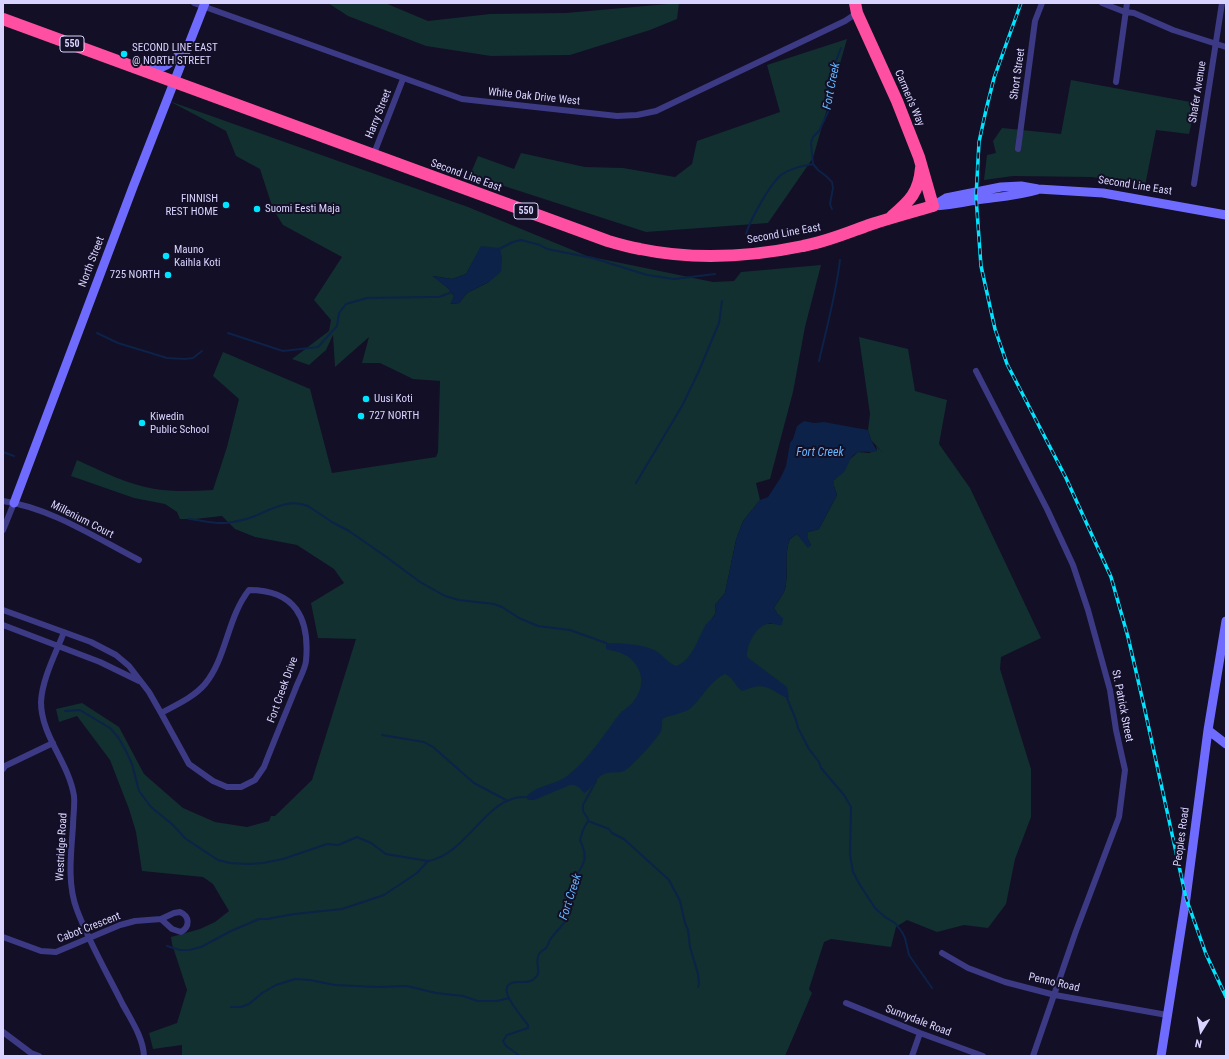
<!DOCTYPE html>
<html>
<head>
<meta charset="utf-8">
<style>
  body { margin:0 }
  #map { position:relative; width:1229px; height:1059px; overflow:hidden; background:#130f26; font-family:"Roboto Condensed",sans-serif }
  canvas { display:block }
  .frame { position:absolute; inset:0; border:4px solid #d9d4ff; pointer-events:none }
  .north { position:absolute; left:1181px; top:1011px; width:40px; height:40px; -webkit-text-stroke:3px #130f26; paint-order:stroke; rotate:191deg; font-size:11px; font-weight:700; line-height:16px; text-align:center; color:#d9d4ff }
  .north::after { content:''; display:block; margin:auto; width:14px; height:18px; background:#d9d4ff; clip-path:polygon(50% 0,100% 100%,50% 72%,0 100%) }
</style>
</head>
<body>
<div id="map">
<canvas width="1229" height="1059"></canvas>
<div class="frame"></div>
<div class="north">N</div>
</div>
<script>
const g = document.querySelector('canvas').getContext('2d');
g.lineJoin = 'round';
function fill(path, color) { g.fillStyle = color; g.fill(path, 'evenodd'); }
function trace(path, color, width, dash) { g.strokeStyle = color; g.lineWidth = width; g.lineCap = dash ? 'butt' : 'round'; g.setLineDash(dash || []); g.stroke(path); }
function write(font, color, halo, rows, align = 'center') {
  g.font = font + ' "Roboto Condensed",sans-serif'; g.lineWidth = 4; g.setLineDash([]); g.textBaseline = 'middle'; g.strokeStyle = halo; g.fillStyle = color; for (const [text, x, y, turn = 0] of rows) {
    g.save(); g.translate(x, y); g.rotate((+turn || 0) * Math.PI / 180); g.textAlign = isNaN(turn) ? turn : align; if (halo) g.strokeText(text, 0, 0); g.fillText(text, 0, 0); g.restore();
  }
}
fill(new Path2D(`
  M 328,3 L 385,3 L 428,21 L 490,14 L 566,13 L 679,3 L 677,19 L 650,30 L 570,55 L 491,56 L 426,46 L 348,16 Z
  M 847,39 L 813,158 L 768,223 L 646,232 L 470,175 L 478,156 L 514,169 L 521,153 L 585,167 L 623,168 L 675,177 L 692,164 L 697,141 L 780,112 L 767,65 Z
  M 1071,80 L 1196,103 L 1189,134 L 1156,130 L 1145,186 L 1092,177 L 1013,176 L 984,180 L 987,155 L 996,153 L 993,141 L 1002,128 L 1061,134 Z
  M 169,101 L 468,207 L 587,256 L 713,282 L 734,281 L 741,272 L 821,265 L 805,327 L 793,392 L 770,479 L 756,483 L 760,500 L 743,521 L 736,540 L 725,593 L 715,605 C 717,612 715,615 710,621 L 772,624 L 777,613 L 774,608 C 778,600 786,593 786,583 C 788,569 784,552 790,539 L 797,534 L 808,547 L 811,545 L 808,539 L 808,532 L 819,529 L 837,495 L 834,486 L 834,480 L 844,471 L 849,460 L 858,452 L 869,453 L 877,450 L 876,446 L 883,453 L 871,440 L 868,430 L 870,414 L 859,337 L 908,349 L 915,391 L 947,400 L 939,444 L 970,488 L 1041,638 L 1001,657 L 1000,669 L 1031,769 L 1031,817 L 1015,859 L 1006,904 L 988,928 L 964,925 L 937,932 L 907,920 L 896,927 L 891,947 L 831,939 L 824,942 L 809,989 L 812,993 L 785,1056 L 182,1056 L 182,1045 L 153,1049 L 149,1033 L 177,1023 L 187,990 L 172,944 L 171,937 L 200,929 L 215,922 L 229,911 L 213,884 L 203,877 L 142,871 L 136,832 L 129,809 L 110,760 L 77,716 L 59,722 L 56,709 L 82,703 L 119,727 L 144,774 L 183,808 L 215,822 L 247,827 L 269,821 L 271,816 L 275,816 L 312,780 L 356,639 L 318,638 L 311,603 L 344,583 L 334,569 L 297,545 L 255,537 L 235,529 L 222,516 L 195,519 L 180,519 L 177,512 L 165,504 L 134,498 L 71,476 L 77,460 C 101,471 129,485 155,489 C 174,492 194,491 213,490 L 227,447 L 239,399 L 213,376 L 223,352 L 310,389 L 332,473 L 436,457 L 438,452 L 440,381 L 413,379 L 380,363 L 362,363 L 369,337 L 335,367 L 333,335 L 326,350 L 309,365 L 292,359 L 329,331 L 331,320 L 314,300 L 342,257 L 283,225 L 273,209 L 260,169 L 236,156 L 226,131 ZM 481,247 L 489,282 L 467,293 L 459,303 L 451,304 L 454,296 L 448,288 L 433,276 L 452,279 L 466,274 Z`), '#12302f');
fill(new Path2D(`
  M 481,246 L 500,248 L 502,258 L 501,272 L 489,282 L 467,293 L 459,303 L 450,304 L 454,296 L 448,288 L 432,276 L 452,279 L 466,274 Z
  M 804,421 L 814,423 L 824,422 L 868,430 L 871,440 L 877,451 C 870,453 864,451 859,452 C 849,455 849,465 844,472 C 841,475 837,477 834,480 L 834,486 L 837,495 L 819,529 L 808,532 L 808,539 L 811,545 L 808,548 L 797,534 L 790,539 C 784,552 788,569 786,583 C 786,593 778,600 774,608 L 777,613 L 783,618 L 782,625 C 777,626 772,622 767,624 C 755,627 746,647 747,657 L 787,687 L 789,697 L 787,698 C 767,688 766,681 742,691 C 734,685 734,678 725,674 C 711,680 702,698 691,708 C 684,714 665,716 663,719 C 661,722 663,727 661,731 C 658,738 631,768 624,771 C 617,774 610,771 604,774 C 595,778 592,789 584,793 C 580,788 576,784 570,785 L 534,800 L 528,800 L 526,797 C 536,785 555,785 567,776 C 589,759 604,734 621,712 C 643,699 650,672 627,656 C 621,652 613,651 606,649 L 606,643 C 620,643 644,644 656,651 C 664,656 668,663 676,666 C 692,661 698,638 705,626 C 708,621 713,619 715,614 C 717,610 716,608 715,605 L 725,593 L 736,540 L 743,521 L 760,500 L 768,497 L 781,477 L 786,466 L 790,443 L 793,439 L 797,426 Z`), '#0c2248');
trace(new Path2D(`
  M 832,209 L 830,204 L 833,188 L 832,182 L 826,176 L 818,170 L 813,164 L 811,143 L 813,137 L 819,131 L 829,110 L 834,66 L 841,48
  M 746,234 C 750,220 770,184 781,175 C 791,168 802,166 813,164
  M 499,249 L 513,242 L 521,240 L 540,245 L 547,249 L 593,258 L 647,275 L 674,279 L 715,274
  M 97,333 L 118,343 L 167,358 L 185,359 L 193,358 L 202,351
  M 228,333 L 283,351 L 318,347 L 337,326 L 339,313 L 346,304 L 367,298 L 432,297 L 439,297 L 452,292
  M 819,361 C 827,327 836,294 840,260
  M 3,452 L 14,456
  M 636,483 L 682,406 L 698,373 L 719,323 L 722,301
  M 189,519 C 201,520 213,524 225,523 C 234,522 244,520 252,517 C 270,510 288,498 308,506 L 332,522 L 349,531 L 385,556 L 420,582 L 445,596 L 459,600 L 494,604 L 502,607 L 519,618 L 538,626 L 570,630 L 606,643
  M 787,698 L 796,720 L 798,728 L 809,749 L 819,762 L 821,768 L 844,795 L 851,807 L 850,855 L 853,872 L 860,885 L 875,908 L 885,917 L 895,923 L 902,932 L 905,938 L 909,955 L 932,988
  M 65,711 L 80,710 L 110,728 L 118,737 L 126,751 L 132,764 L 139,791 L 151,807 L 173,825 L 186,839 L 218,860 L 230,863 L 249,864 L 263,863 L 283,859 L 327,844 L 338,845 L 357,837 L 371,843 L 386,854 L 428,861 C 468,854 487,794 526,797
  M 382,735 L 424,742 L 433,747 L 474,783 L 506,800
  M 588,821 L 609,829 L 612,833 L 624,839 L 669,880 L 680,901 L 685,923 L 688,930 L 690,947 L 698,974 L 699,984 L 698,987
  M 588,821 L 588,819 L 583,811 L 583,805 L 596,781
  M 167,946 L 180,950 L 189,950 L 201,947 L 231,931 L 259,919 L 267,919 L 294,914 L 342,909 L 384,895 L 417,873 L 428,861
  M 231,1007 L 241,1007 L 249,1004 L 262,993 L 276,985 L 295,979 L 310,980 L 335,985 L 377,987 L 407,986 L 436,993 L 463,996 L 478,1001 L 497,1001 L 509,998
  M 520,1056 L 506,1046 L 503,1041 L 507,1035 L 528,1028 L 528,1025 C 522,1016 489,982 519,982 C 525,982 531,983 536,977 C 542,971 534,964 539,954 C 541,951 544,950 546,948 C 548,946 548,943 550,940 C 554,933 564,925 567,918 C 568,914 566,910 566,906 C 575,896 572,891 574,880 C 576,874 580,871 582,866 C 587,857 584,849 580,840 L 583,830 L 588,821`), '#0c2248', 2);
trace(new Path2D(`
  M 194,3 L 462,99 L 617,116 L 637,115 L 656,111 L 845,21 L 857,13
  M 1102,3 L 1125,12 L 1134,13 L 1173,30 L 1226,47
  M 1116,82 L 1127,3
  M 1018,149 L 1035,21 L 1042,3
  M 373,156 L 403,79
  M 1194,184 L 1222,3
  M 976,371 L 1047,509 L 1073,565 L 1088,610 L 1110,690 L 1116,730 L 1125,770 L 1119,817 L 1076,931 L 1033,1056
  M 3,501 C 51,508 96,538 139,560
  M 3,530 L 14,503
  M 3,610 L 91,642 L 116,655 L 129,666 L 149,692 L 161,713 L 189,764 L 213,781 L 227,787 L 241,787 L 255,780 L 264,767 C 274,741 285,715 295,690 C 298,681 305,670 306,661 C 310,618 295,590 249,590 C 227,618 227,657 205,684 C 194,697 176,705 161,713
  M 3,625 L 100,662 L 139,681
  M 64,632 C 56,653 42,679 41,702 C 41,736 69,763 74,796 C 75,806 73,816 73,826 C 71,854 67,884 77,910 C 89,942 107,973 122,1003 C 131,1020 143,1037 144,1056
  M 3,769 L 5,766 L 53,743
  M 180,912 C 190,916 190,927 181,932 L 172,929 L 161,919 L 174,913 Z
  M 3,937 L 41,951 L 56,952 L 120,925 L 135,921 L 161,919
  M 942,953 L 968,968 L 1005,982 L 1055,995 L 1167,1015
  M 846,1003 L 920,1033 L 983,1056
  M 3,1032 L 31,1053 L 39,1056
  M 912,1056 L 920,1033`), '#3d3a85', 6);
trace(new Path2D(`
  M 144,70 C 165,70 172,62 186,48
  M 933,206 L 946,198 L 1001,187 L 1021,186 L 1038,189 L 1103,193 L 1226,215
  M 933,206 C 948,206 961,203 976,200 C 997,197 1017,196 1037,190
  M 14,503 L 133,187 L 205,3
  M 1208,730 L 1226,744
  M 1161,1056 L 1186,898 L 1208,730 L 1226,621`), '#6f6bff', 9);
trace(new Path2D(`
  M 3,19 L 608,241 C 618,244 629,247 640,249 C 693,260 750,257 803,246 C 826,242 847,233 869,225 C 890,218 912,212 933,206 L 919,157 L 897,101 L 857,13 L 855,3
  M 892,216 C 910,201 919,192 921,168`), '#ff4fa3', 12);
const rail = new Path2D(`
  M 1021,3 L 994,78 L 986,110 L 979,142 L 976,197 L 981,266 L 995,329 L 1007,364 L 1066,478 L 1111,577 L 1128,637 L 1144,706 L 1186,898 L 1206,954 L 1226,997`);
trace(rail, '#00e5ff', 3.5);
trace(rail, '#130f26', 2, [6]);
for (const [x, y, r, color] of [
  [124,54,4,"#00e5ff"],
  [226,205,4,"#00e5ff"],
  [257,209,4,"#00e5ff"],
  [166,256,4,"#00e5ff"],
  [168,275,4,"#00e5ff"],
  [366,399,4,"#00e5ff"],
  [361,416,4,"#00e5ff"],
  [142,423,4,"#00e5ff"]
]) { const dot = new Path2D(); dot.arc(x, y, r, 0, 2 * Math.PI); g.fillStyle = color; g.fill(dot); trace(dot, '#130f26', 1.5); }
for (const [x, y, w] of [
  [72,44,24],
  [526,211,24]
]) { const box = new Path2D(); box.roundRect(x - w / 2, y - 8, w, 16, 3); g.fillStyle = '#130f26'; g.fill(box); trace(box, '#d9d4ff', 1); }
write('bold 10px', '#d9d4ff', null, [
  ["550",72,44],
  ["550",526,211]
]);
write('11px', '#d9d4ff', '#130f26', [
  ["SECOND LINE EAST",132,48],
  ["@ NORTH STREET",132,61],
  ["FINNISH",218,199,"right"],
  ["REST HOME",218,212,"right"],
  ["Suomi Eesti Maja",265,209],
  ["Mauno",174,250],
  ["Kaihla Koti",174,263],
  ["725 NORTH",160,275,"right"],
  ["Uusi Koti",374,399],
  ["727 NORTH",369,416],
  ["Kiwedin",150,417],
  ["Public School",150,430]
], 'left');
write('11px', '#d9d4ff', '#130f26', [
  ["Short Street",1018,74,-82],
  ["Shafer Avenue",1198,92,-81],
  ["White Oak Drive West",534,97,6],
  ["Carmen's Way",909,98,67],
  ["Harry Street",379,114,-68],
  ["Second Line East",466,176,20],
  ["Second Line East",1135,186,9],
  ["Second Line East",784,234,-10],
  ["North Street",92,262,-69],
  ["Millenium Court",82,520,27],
  ["Fort Creek Drive",283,690,-70],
  ["St. Patrick Street",1122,706,79],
  ["Peoples Road",1182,837,-82],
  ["Westridge Road",62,847,-87],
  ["Cabot Crescent",89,928,-21],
  ["Penno Road",1054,983,13],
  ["Sunnydale Road",918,1021,21]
]);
write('italic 12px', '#62b6ff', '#130f26', [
  ["Fort Creek",832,86,-79],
  ["Fort Creek",820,453],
  ["Fort Creek",571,897,-72]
]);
</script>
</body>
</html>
